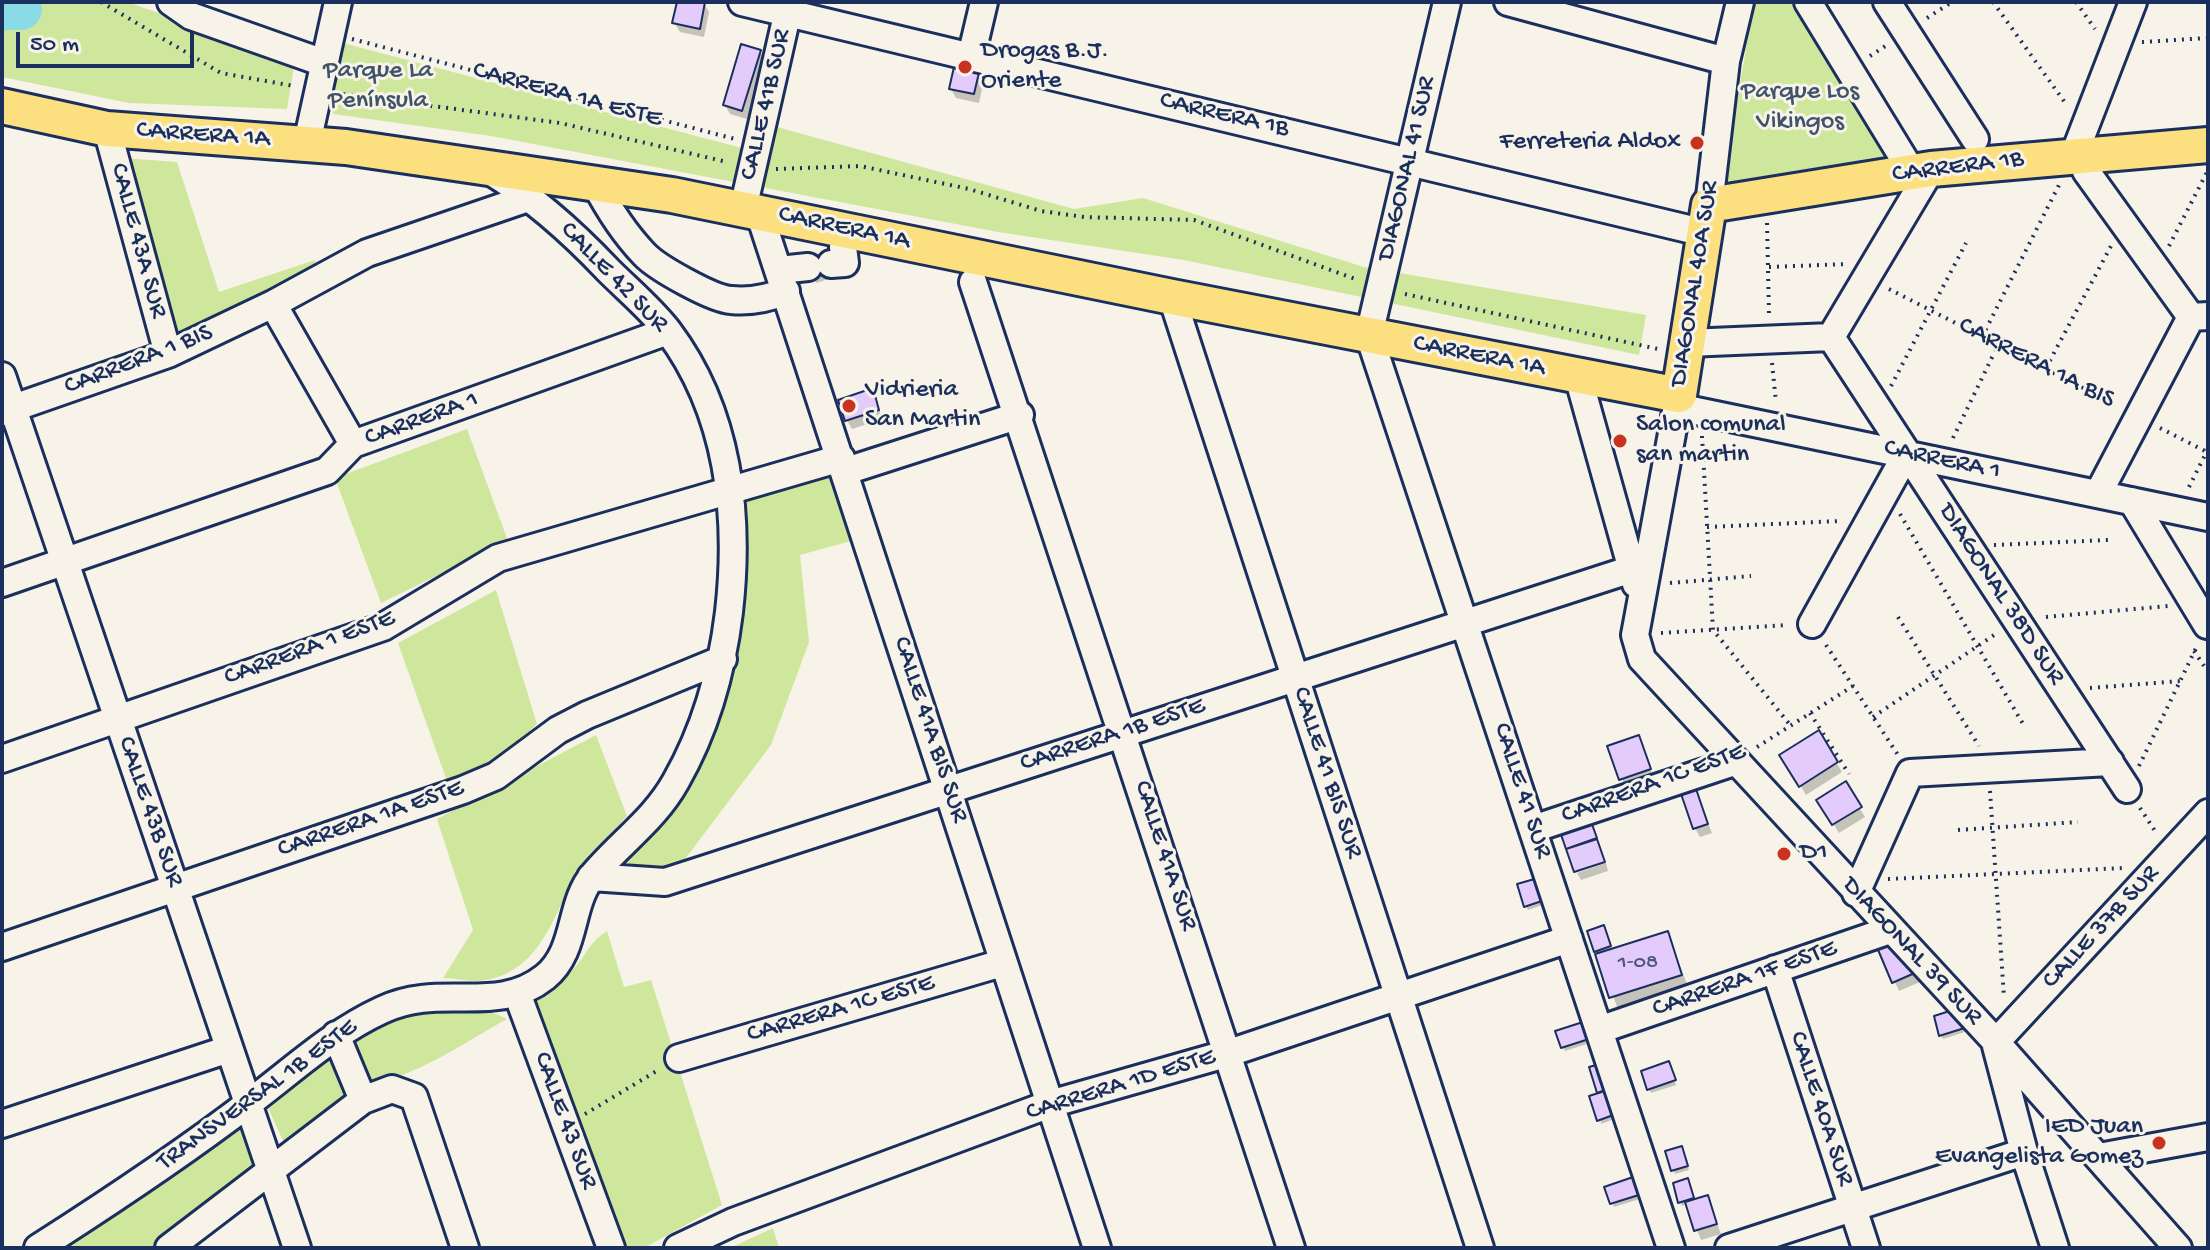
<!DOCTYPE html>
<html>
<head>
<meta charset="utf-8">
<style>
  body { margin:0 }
  #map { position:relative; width:2210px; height:1250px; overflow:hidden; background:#f7f3e8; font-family:"Gochi Hand",sans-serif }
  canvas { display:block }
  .frame { position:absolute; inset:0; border:4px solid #1b2f5e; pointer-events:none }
  .scale { position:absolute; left:16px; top:32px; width:178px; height:36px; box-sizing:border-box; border:4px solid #1b2f5e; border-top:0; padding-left:10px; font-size:24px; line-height:28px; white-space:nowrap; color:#1b2f5e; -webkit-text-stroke:6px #f7f3e8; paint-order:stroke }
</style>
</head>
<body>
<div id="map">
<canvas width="2210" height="1250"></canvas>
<div class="frame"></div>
<div class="scale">50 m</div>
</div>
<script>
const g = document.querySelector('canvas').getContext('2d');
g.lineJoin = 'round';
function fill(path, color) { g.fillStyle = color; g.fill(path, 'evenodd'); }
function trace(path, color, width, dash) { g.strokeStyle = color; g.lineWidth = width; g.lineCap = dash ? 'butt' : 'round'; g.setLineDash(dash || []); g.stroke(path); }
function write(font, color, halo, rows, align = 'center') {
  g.font = font + ' "Gochi Hand",sans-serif'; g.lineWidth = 6; g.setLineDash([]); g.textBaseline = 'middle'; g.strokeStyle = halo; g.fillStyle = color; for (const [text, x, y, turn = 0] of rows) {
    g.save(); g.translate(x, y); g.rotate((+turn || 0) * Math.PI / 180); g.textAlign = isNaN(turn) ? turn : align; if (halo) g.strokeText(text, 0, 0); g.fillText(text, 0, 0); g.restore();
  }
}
fill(new Path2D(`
  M 2,2 L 127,2 L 295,60 L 287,109 L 129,103 L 2,77 Z
  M 1754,2 L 1808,2 L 1897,155 L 1723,183 Z
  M 339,42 L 761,153 L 770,125 L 1074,209 L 1143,198 L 1364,267 L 1646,315 L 1639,355 L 1184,260 L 998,232 L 491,136 L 333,114 Z
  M 123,158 L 177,162 L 219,292 L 315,260 L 317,271 L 176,335 Z
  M 467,429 L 508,541 L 381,603 L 335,478 Z
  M 833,469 L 855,540 L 800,555 L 809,642 L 771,745 L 673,875 L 617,870 C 648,835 685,795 704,752 C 743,664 747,589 744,494 Z
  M 496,590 L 537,724 L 496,763 L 448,784 L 398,643 Z
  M 596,735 L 627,816 C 611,835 590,849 578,871 C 554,913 542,970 486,980 C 473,983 456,978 443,978 L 473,930 L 437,819 Z
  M 607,931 L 624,987 L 651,980 L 722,1205 L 644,1248 L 620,1248 L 528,1009 C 542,992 563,981 577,965 C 588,951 591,941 607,931 Z
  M 451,1004 L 478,1006 L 507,1019 C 475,1036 402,1087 368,1080 L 359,1067 L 350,1034 L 375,1017 Z
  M 329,1050 L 349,1098 L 285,1145 L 264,1099 Z
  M 237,1118 L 254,1167 L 154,1248 L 57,1248 Z
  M 773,1228 L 779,1248 L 730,1248 Z`), '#cfe79c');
fill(new Path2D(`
  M 679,2 L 704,3 L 709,12 L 704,37 L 680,32 L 674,22 Z
  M 760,52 L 765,61 L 747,119 L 730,114 L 725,105 Z
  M 979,66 L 985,75 L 979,103 L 956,98 L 951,89 Z
  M 826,255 L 835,277 L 816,283 L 807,261 Z
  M 872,391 L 883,419 L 852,429 L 847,420 Z
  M 1818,733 L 1842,772 L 1806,795 L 1782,755 Z
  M 1638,737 L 1654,779 L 1626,789 L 1610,747 Z
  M 1845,784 L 1865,817 L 1839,833 L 1819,800 Z
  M 1693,786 L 1712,833 L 1700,837 L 1695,828 Z
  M 1606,863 L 1608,871 L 1581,880 L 1577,873 Z
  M 1537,880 L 1546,904 L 1528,910 L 1526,906 Z
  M 1605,931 L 1612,951 L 1667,933 L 1689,989 L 1619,1012 L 1589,932 Z
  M 1878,946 L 1915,973 L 1920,982 L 1899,991 Z
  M 1956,1011 L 1971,1030 L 1943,1039 L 1941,1035 Z
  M 1583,1024 L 1590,1043 L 1565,1051 L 1563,1047 Z
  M 1599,1066 L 1617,1118 L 1601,1124 L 1600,1095 L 1591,1069 Z
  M 1670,1067 L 1676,1085 L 1651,1093 L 1643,1072 Z
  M 1683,1152 L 1689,1170 L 1675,1174 L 1673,1170 Z
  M 1635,1179 L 1643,1198 L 1614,1207 L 1607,1188 Z
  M 1689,1184 L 1694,1201 L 1707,1197 L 1721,1234 L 1701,1240 L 1687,1204 L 1682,1206 L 1680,1202 Z`), '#0003');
trace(new Path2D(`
  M 2,9 L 21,9`), '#8adbe5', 42);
const building = new Path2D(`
  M 677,2 L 705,2 L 700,29 L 672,23 Z
  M 741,44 L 761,50 L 742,111 L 723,105 Z
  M 956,58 L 981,64 L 974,94 L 949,89 Z
  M 873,388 L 879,410 L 845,421 L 838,400 Z
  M 1819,730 L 1838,762 L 1799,787 L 1779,755 Z
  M 1639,735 L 1651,769 L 1619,780 L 1607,746 Z
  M 1846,781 L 1862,807 L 1832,825 L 1816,800 Z
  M 1694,783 L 1708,824 L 1693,829 L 1679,788 Z
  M 1589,816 L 1597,838 L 1566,849 L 1558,826 Z
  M 1597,839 L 1605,862 L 1574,872 L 1566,849 Z
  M 1538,878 L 1545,900 L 1524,907 L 1517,884 Z
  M 1604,925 L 1611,946 L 1594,952 L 1587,931 Z
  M 1668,931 L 1682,975 L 1609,998 L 1595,954 Z
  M 1888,939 L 1917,972 L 1892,983 L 1876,945 Z
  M 1956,1009 L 1971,1026 L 1939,1036 L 1934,1016 Z
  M 1583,1022 L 1589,1039 L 1561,1048 L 1555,1031 Z
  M 1669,1061 L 1676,1080 L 1647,1090 L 1641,1071 Z
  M 1600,1064 L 1608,1089 L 1597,1093 L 1589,1067 Z
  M 1608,1090 L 1616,1114 L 1597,1121 L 1589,1096 Z
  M 1682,1146 L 1688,1166 L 1671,1171 L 1665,1151 Z
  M 1636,1176 L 1642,1194 L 1610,1204 L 1604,1187 Z
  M 1688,1178 L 1694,1198 L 1678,1203 L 1673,1183 Z
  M 1708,1195 L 1717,1224 L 1694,1231 L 1685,1202 Z`);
fill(building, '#e3cbfb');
trace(building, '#1b2f5e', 2);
const minor = new Path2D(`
  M 171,2 L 191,16 L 324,63
  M 742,2 L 1705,233
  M 1447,2 L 1369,335 L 1671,1248
  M 1508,2 L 1726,61
  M 1808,2 L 1912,172
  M 1887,2 L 1975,139
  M 971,57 L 984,2
  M 107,129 L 168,354
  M 307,143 L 338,2
  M 2074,155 L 2133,2
  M 2086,171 L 2191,317 L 2208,316
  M 595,183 C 608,208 624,233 644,254 C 657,268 713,299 731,300 C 750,302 769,298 786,291
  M 1709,205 L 1726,61 L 1740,2
  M 743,209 L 790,2
  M 759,212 L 1097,1248
  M 831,264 L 845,263 L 843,247
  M 779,270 L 808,267
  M 973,282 L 1291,1248
  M 1172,297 L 1480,1248
  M 1831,337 L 2127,789
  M 1831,337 L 1931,169
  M 1687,343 L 1831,337
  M 2,376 L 297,1248
  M 1578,376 L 1636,584
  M 1679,395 L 1638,619 L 1635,635 L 1642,659 L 1996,1042 L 2178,1248
  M 1677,407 L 2208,517
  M 2,412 L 168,354 L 273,304
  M 353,444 L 273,304 L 367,253 L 531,197
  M 846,471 L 1020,415
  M 2098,494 L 2191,317
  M 2132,501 L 2207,625
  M 2,583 L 327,471 L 353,444 L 668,331
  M 1812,624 L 1907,453
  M 2,759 L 383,627 L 498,558 L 841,458
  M 1533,829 L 1734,762
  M 591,877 L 665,882 L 1632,569
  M 1856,893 L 1910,773 L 2110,762
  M 2,947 L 463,790 L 496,776 L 558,730 L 587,715 L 723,659
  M 1775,969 L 1866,1248
  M 517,993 L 611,1248
  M 1599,1030 L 1890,930
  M 336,1035 L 363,1100
  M 1996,1042 L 2208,813
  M 1996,1046 L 2024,1152 L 2055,1248
  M 679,1058 L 1002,963
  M 2,1124 L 229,1049
  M 2099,1157 L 2208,1137
  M 38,1248 C 110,1202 181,1155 249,1103 C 293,1070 332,1033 382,1010 C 441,982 496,1016 545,977 C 578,950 568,904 594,874 C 621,842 655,819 676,781 C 705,730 722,670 729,612 C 740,515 729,412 668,331 C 651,309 628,290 608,270 C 572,232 534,198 490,171
  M 169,1248 L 363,1100 L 392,1089 L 414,1097 L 465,1248
  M 678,1248 L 733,1222 L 1050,1104 L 1229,1053 L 1569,939
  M 1729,1248 L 2024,1152`);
const major = new Path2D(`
  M 2,106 L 107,129 L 346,147 L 672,195 L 1172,297 L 1679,395 L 1709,205 L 1931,169 L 2208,145`);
trace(minor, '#1b2f5e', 32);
trace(major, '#1b2f5e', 40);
trace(new Path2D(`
  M 101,2 L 221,73 L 294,86
  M 1993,2 L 2066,104
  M 2076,2 L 2095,29
  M 1927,18 L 1952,2
  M 352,39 L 735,139
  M 2142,42 L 2208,38
  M 1870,56 L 1887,45
  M 343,94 L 560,123 L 727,162
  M 776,169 L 860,166 L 969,189 L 1041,211 L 1084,217 L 1194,220 L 1358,280
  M 1767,223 L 1769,314
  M 2169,246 L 2207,172
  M 1769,267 L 1848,264
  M 1889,289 L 2116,405
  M 1405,294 L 1658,349
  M 1982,337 L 2059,185
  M 1772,363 L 1776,402
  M 2046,368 L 2111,246
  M 1891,386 L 1966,243
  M 2160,428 L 2207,452
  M 1702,436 L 1713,630 L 1791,726
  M 1953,438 L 1998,345
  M 2189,487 L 2208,449
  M 1900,514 L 2023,724
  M 1707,527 L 1840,521
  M 1994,545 L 2108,540
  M 1670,583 L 1751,576
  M 1898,617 L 1979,746
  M 2046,617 L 2168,606
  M 1661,633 L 1788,625
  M 1826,645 L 1898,755
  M 2194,651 L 2208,672
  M 2090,688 L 2180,681
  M 1810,713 L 1849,774
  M 1873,717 L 1997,633
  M 1757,747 L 1853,686
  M 2139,766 L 2198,644
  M 1990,791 L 2004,997
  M 2140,808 L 2157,834
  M 1958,830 L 2078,822
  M 1888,879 L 2123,868
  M 585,1114 L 660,1069`), '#1b2f5e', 4, [2, 6]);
trace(minor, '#f7f3e8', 26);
trace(major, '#fce080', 34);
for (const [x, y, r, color] of [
  [965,67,8,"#c8321e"],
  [1697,143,8,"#c8321e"],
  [849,406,8,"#c8321e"],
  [1620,441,8,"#c8321e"],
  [1784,854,8,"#c8321e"],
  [2159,1143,8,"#c8321e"]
]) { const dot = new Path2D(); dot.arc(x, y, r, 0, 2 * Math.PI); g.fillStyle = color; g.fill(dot); trace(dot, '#f7f3e8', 3); }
write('22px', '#4d5685', null, [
  ["1-08",1638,964]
]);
write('26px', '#1b2f5e', '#f7f3e8', [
  ["Drogas B.J.",981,52],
  ["Oriente",981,82],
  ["Ferreteria Aldox",1681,143,"right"],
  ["Vidrieria",865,391],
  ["San Martin",865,421],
  ["Salon comunal",1636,426],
  ["san martin",1636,456],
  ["D1",1800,854],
  ["IED Juan",2143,1128,"right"],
  ["Evangelista Gomez",2143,1158,"right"]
], 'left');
write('26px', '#3f546a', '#f7f3e8', [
  ["Parque La",378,72],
  ["Península",378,102],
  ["Parque Los",1800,93],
  ["Vikingos",1800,123]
]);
write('26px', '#1b2f5e', '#f7f3e8', [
  ["CARRERA 1A ESTE",567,96,15],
  ["CALLE 41B SUR",767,105,-77],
  ["CARRERA 1B",1224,116,13],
  ["CARRERA 1A",203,136,4],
  ["CARRERA 1B",1958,168,-7],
  ["DIAGONAL 41 SUR",1408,169,-77],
  ["CARRERA 1A",844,229,12],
  ["CALLE 43A SUR",137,241,75],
  ["CALLE 42 SUR",613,278,46],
  ["DIAGONAL 40A SUR",1696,284,-81],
  ["CARRERA 1A",1479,357,11],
  ["CARRERA 1 BIS",139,361,-21],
  ["CARRERA 1A BIS",2036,364,27],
  ["CARRERA 1",422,420,-20],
  ["CARRERA 1",1942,461,12],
  ["DIAGONAL 38D SUR",2000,595,57],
  ["CARRERA 1 ESTE",310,649,-20],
  ["CALLE 41A BIS SUR",929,730,72],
  ["CARRERA 1B ESTE",1113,736,-18],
  ["CALLE 41 BIS SUR",1326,773,72],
  ["CARRERA 1C ESTE",1654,785,-20],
  ["CALLE 41 SUR",1521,791,72],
  ["CALLE 43B SUR",149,812,71],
  ["CARRERA 1A ESTE",371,820,-19],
  ["CALLE 41A SUR",1164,856,72],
  ["CALLE 37B SUR",2102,928,-47],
  ["DIAGONAL 39 SUR",1911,952,47],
  ["CARRERA 1F ESTE",1745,980,-19],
  ["CARRERA 1C ESTE",841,1010,-16],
  ["CARRERA 1D ESTE",1121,1086,-17],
  ["TRANSVERSAL 1B ESTE",258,1096,-36],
  ["CALLE 40A SUR",1820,1109,72],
  ["CALLE 43 SUR",564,1121,70]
]);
</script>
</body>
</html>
